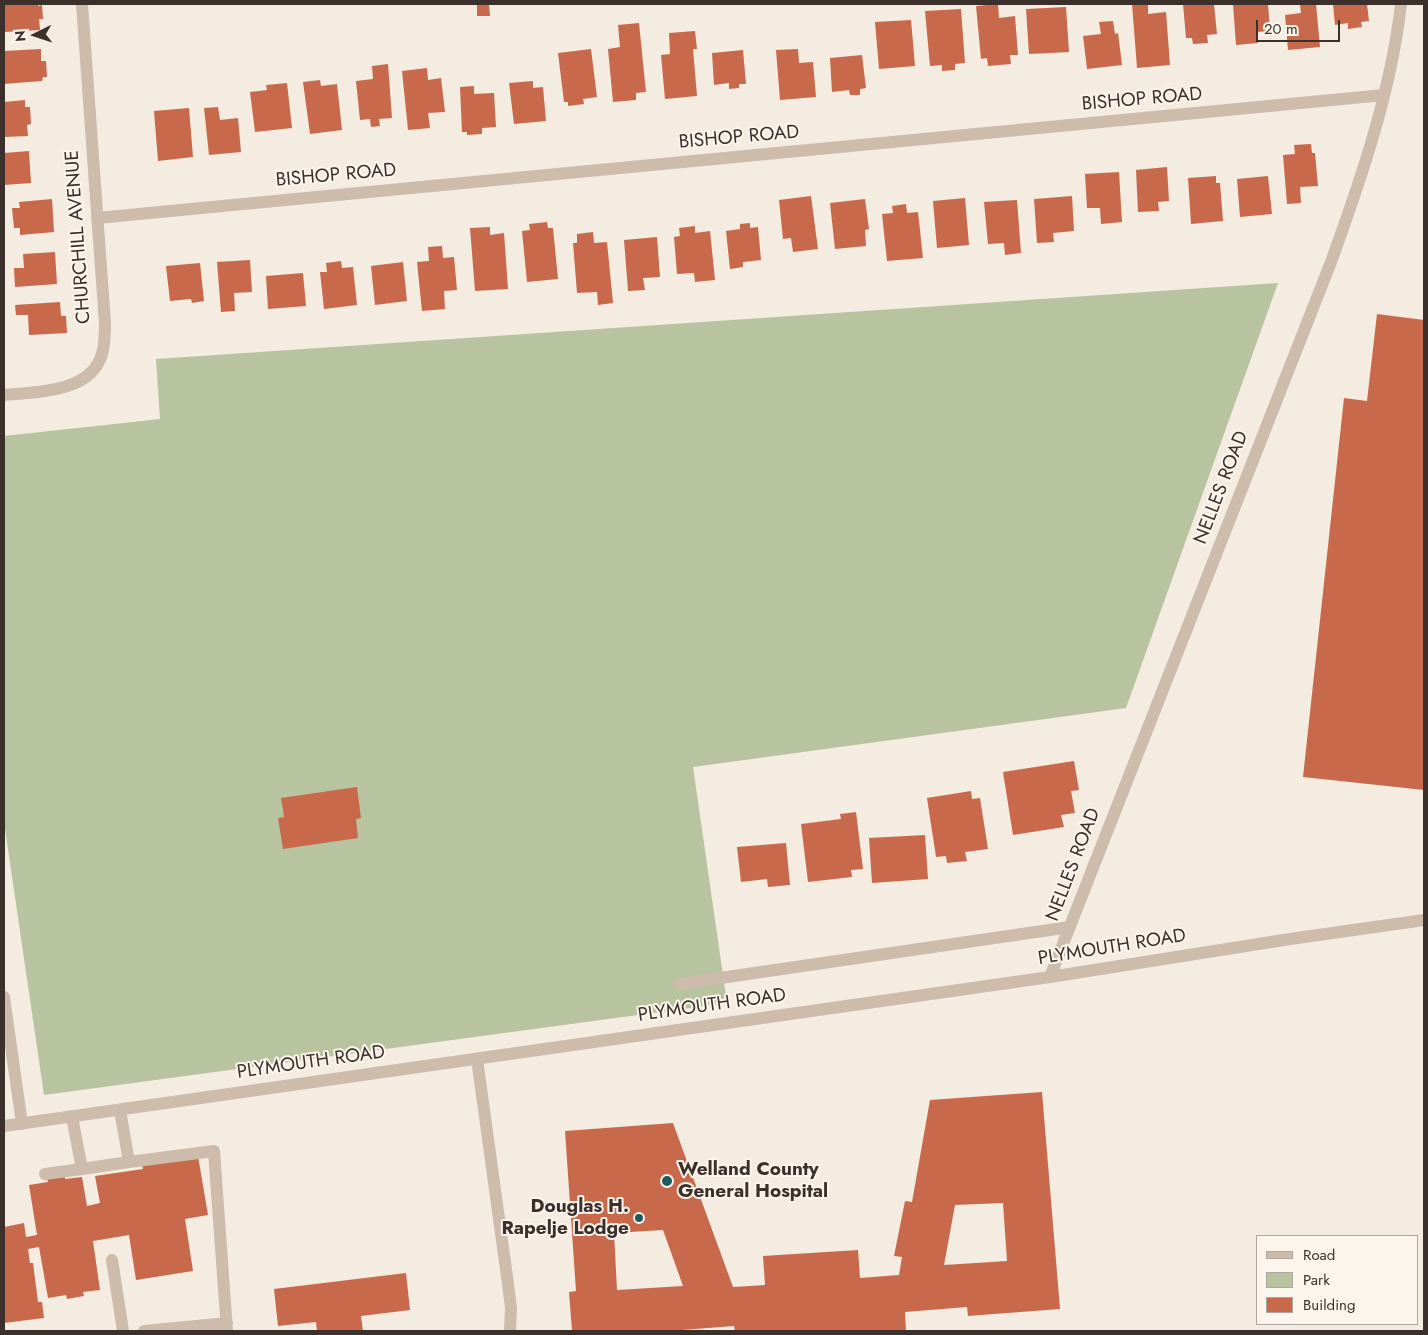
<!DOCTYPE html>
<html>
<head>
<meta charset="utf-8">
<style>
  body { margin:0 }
  #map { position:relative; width:1428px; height:1335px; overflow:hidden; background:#f4ebe1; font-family:Jost,sans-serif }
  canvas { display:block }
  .frame { position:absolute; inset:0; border:5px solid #3b302b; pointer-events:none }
  .legend { position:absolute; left:1256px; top:1235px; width:162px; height:90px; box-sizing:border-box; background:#fbf5ee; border:1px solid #aea6a0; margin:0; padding:6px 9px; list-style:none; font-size:15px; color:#3b302b }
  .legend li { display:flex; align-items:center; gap:10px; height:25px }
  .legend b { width:25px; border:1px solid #aea6a0 }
  .north { position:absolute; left:10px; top:10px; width:50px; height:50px; -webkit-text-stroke:4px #fbf5ee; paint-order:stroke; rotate:266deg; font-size:14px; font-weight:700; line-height:20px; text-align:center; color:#3b302b }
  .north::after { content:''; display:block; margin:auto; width:18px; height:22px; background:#3b302b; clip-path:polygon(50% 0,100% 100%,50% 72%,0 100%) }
  .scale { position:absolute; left:1256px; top:20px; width:84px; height:22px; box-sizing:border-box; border:2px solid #3b302b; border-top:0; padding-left:6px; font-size:15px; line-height:18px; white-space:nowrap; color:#3b302b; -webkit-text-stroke:4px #fbf5ee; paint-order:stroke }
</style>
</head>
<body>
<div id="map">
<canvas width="1428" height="1335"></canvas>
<div class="frame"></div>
<ul class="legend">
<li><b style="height:6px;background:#cdbbac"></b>Road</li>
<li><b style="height:14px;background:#b8c4a0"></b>Park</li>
<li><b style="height:14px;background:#c8694b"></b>Building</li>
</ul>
<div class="north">N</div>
<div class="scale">20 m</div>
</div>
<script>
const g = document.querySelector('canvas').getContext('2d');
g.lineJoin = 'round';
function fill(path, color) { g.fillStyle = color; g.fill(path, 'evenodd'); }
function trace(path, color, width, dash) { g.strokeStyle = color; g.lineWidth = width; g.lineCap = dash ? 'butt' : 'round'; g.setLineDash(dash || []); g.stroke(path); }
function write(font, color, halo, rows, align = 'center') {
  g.font = font + ' Jost,sans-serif'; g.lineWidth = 4; g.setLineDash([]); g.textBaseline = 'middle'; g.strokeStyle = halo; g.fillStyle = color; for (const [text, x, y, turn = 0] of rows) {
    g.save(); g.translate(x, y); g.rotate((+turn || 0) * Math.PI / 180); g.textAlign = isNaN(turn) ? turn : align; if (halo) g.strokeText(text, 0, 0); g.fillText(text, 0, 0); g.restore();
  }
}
fill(new Path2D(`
  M 1278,283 L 1126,708 L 693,767 L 727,1003 L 44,1095 L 4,822 L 4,436 L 160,419 L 156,359 Z`), '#b8c4a0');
fill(new Path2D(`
  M 4,4 L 38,4 L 38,6 L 42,5 L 43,19 L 39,19 L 40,30 L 4,32 Z
  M 477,4 L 489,4 L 490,16 L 477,16 Z
  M 998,4 L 999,18 L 1015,16 L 1018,55 L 1010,55 L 1011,64 L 988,66 L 987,58 L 981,59 L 976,6 Z
  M 1132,4 L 1148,4 L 1148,14 L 1166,12 L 1170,65 L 1137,68 Z
  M 1183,4 L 1214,4 L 1217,34 L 1207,35 L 1208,43 L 1193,44 L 1192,38 L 1186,38 Z
  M 1233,4 L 1268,4 L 1270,31 L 1257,32 L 1258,43 L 1236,45 Z
  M 1300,4 L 1316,4 L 1320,47 L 1288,50 L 1285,15 L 1301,13 Z
  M 1333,4 L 1367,4 L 1369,21 L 1361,22 L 1362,27 L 1348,29 L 1348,23 L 1335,25 Z
  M 1066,7 L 1069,52 L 1029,54 L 1026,9 Z
  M 961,9 L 965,63 L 955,64 L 955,70 L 942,71 L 942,65 L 930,66 L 925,11 Z
  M 911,20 L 915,66 L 879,69 L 875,22 Z
  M 1113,21 L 1115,34 L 1118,33 L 1122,65 L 1087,69 L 1083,36 L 1101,34 L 1099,22 Z
  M 639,23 L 646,92 L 636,93 L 636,100 L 613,102 L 608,49 L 620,47 L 618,25 Z
  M 695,31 L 697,49 L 693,49 L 697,96 L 665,99 L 661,55 L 670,54 L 669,33 Z
  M 41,49 L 41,61 L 46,61 L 47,77 L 43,77 L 42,81 L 4,84 L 4,51 Z
  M 591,49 L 597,97 L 583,99 L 584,104 L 568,106 L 568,102 L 564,102 L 558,53 Z
  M 798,49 L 799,63 L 813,62 L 816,97 L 780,100 L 776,50 Z
  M 743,50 L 746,84 L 739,84 L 739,88 L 729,89 L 729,83 L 714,85 L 712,53 Z
  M 862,55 L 866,88 L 860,89 L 860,95 L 850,95 L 849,90 L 832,92 L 830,58 Z
  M 388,64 L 392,118 L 379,119 L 380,126 L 371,127 L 370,119 L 360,120 L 356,81 L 373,79 L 372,66 Z
  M 427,68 L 428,80 L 441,78 L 445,112 L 428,113 L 430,128 L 408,130 L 402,71 Z
  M 320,80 L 321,86 L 337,84 L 342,130 L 310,134 L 303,82 Z
  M 533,81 L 533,88 L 543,87 L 546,121 L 514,124 L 509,83 Z
  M 287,83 L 292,128 L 255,132 L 250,92 L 267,90 L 266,85 Z
  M 474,86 L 474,94 L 494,93 L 496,127 L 482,128 L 482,134 L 467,135 L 467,132 L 462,132 L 460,87 Z
  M 25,100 L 25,107 L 30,107 L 31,124 L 27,125 L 28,136 L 4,137 L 4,102 Z
  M 218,107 L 220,120 L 238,118 L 241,152 L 209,155 L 204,108 Z
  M 189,108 L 193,157 L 158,161 L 154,111 Z
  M 1311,144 L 1312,153 L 1315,153 L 1318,186 L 1300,187 L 1301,203 L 1287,204 L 1283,155 L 1295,154 L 1294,145 Z
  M 29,151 L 31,183 L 4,185 L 4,153 Z
  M 1167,167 L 1169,201 L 1158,202 L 1159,211 L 1138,212 L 1136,170 Z
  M 1119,172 L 1122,222 L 1101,224 L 1100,208 L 1087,208 L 1085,174 Z
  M 1216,176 L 1216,183 L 1220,183 L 1223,221 L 1191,224 L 1188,178 Z
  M 1268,176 L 1272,214 L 1240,217 L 1237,179 Z
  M 811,196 L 818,249 L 793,252 L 791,238 L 783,239 L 779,200 Z
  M 1072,196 L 1074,231 L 1053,233 L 1054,242 L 1037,243 L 1034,199 Z
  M 965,198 L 969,245 L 937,248 L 933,201 Z
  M 52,199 L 54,232 L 20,235 L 20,228 L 14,228 L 12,208 L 20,208 L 19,202 Z
  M 865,199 L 869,229 L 865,230 L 866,246 L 835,249 L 830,203 Z
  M 1017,200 L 1021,253 L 1005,255 L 1004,243 L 988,244 L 984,202 Z
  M 906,204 L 907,213 L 918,212 L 923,258 L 887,261 L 882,214 L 893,213 L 892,206 Z
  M 547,222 L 548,228 L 553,228 L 558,279 L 527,282 L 522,231 L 530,230 L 529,224 Z
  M 750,223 L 750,228 L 758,227 L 761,260 L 743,262 L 743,267 L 730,269 L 726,231 L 740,229 L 740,224 Z
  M 695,226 L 695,233 L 710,231 L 715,280 L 695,282 L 694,273 L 677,274 L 674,237 L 680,236 L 679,228 Z
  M 490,227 L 490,235 L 504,233 L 508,289 L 475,291 L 470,228 Z
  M 593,232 L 594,243 L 607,242 L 613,303 L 598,305 L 597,292 L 577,293 L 573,243 L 577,243 L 577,234 Z
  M 657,237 L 660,277 L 643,278 L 645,290 L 628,291 L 624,240 Z
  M 442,246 L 443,258 L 454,257 L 457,290 L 444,291 L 445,309 L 422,311 L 417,262 L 429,261 L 428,247 Z
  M 55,252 L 57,284 L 15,287 L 14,268 L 24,268 L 23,254 Z
  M 250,260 L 252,292 L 234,293 L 235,311 L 221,312 L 217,262 Z
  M 341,261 L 342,268 L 353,267 L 357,305 L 324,309 L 320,272 L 327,272 L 326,263 Z
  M 403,262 L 407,301 L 375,305 L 371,266 Z
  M 200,263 L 204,301 L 192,303 L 191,299 L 170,301 L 166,266 Z
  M 303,273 L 306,306 L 268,309 L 266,276 Z
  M 60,302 L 61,316 L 66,316 L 67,333 L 29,335 L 28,315 L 16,315 L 15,305 Z
  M 1377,314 L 1424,320 L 1424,790 L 1303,777 L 1344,398 L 1367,401 Z
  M 1074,761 L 1079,790 L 1071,791 L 1075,813 L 1061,815 L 1064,827 L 1013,835 L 1003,772 Z
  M 357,787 L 361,818 L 356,819 L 358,838 L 283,849 L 278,818 L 284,817 L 281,798 Z
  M 971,791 L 972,799 L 980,798 L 988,849 L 965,852 L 967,861 L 947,863 L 946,856 L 936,857 L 927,798 Z
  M 856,812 L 863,869 L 851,870 L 852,877 L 808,882 L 801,824 L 841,819 L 840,814 Z
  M 925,835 L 928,879 L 872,883 L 869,838 Z
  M 786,843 L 790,885 L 768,887 L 767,879 L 741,882 L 737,847 Z
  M 1042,1092 L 1060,1309 L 968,1316 L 967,1307 L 905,1312 L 906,1331 L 735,1331 L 734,1326 L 669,1331 L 572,1331 L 569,1292 L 576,1291 L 565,1131 L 673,1123 L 733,1287 L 765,1285 L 763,1256 L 858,1250 L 860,1278 L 899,1275 L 902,1257 L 894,1256 L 905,1201 L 912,1202 L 930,1100 ZM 1003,1203 L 1007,1261 L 944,1265 L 955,1205 ZM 663,1230 L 683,1286 L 617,1290 L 614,1233 Z
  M 198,1156 L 208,1215 L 185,1219 L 193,1271 L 136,1280 L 129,1235 L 93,1241 L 100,1290 L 83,1292 L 84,1296 L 67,1299 L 66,1295 L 48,1298 L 39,1247 L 28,1249 L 30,1263 L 33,1263 L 38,1302 L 42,1302 L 44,1318 L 4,1323 L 4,1227 L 24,1223 L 26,1237 L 37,1235 L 29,1185 L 48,1182 L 47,1179 L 65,1176 L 65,1179 L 82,1177 L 87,1206 L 100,1203 L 95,1176 L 143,1169 L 142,1165 Z
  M 406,1273 L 410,1310 L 361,1316 L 363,1331 L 317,1331 L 316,1322 L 278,1326 L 274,1289 Z`), '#c8694b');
trace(new Path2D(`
  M 97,218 L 1384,95
  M 4,395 C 36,392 91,393 102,354 C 105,344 105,333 105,323 L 82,4
  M 1050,977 L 1331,262 C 1361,179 1391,92 1401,4
  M 679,984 L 1070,927
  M 4,997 L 22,1124
  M 477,1059 L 508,1284 L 511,1308 L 510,1331
  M 72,1117 L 82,1169 L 129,1162 L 120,1110
  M 4,1126 L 1050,977 L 1290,939 L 1424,920
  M 129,1162 L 214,1151 L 227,1331
  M 45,1174 L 82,1169
  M 112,1260 L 123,1331
  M 144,1331 L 227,1323`), '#cdbbac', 12);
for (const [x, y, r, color] of [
  [667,1181,6,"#1f5a5e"],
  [639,1218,5,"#1f5a5e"]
]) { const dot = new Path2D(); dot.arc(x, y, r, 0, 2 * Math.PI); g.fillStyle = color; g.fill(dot); trace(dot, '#fbf5ee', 2); }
write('19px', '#3b302b', '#fbf5ee', [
  ["BISHOP ROAD",1142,100,-5],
  ["BISHOP ROAD",739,138,-5],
  ["BISHOP ROAD",336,176,-5],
  ["CHURCHILL AVENUE",79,237,-94],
  ["NELLES ROAD",1222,488,-69],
  ["NELLES ROAD",1074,865,-69],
  ["PLYMOUTH ROAD",1112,948,-9],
  ["PLYMOUTH ROAD",712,1006,-8],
  ["PLYMOUTH ROAD",311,1063,-8]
]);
write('bold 19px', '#3b302b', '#fbf5ee', [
  ["Welland County",678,1170],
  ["General Hospital",678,1192],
  ["Douglas H.",629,1207,"right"],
  ["Rapelje Lodge",629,1229,"right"]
], 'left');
</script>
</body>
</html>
